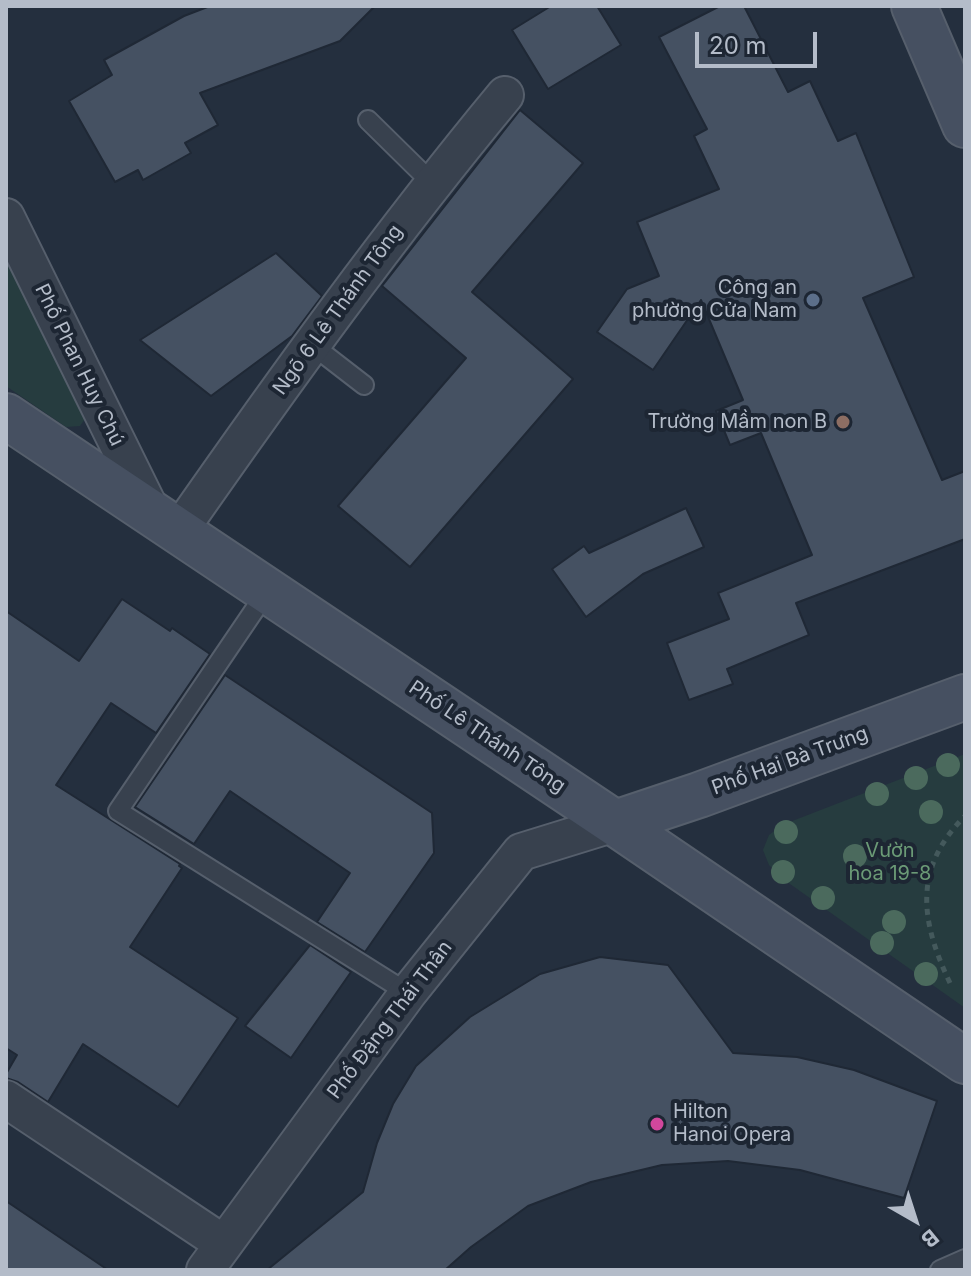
<!DOCTYPE html>
<html>
<head>
<meta charset="utf-8">
<style>
  body { margin:0 }
  #map { position:relative; width:971px; height:1276px; overflow:hidden; background:#242f3e; font-family:Inter,sans-serif }
  canvas { display:block }
  .frame { position:absolute; inset:0; border:8px solid #b4bcc9; pointer-events:none }
  .north { position:absolute; left:875px; top:1180px; width:80px; height:80px; -webkit-text-stroke:6px #1d2633; paint-order:stroke; rotate:141deg; font-size:22px; font-weight:700; line-height:32px; text-align:center; color:#b4bcc9 }
  .north::after { content:''; display:block; margin:auto; width:28px; height:36px; background:#b4bcc9; clip-path:polygon(50% 0,100% 100%,50% 72%,0 100%) }
  .scale { position:absolute; left:695px; top:32px; width:122px; height:36px; box-sizing:border-box; border:4px solid #b4bcc9; border-top:0; padding-left:10px; font-size:24px; line-height:28px; white-space:nowrap; color:#b4bcc9; -webkit-text-stroke:6px #1d2633; paint-order:stroke }
</style>
</head>
<body>
<div id="map">
<canvas width="971" height="1276"></canvas>
<div class="frame"></div>
<div class="north">B</div>
<div class="scale">20 m</div>
</div>
<script>
const g = document.querySelector('canvas').getContext('2d');
g.lineJoin = 'round';
function fill(path, color) { g.fillStyle = color; g.fill(path, 'evenodd'); }
function trace(path, color, width, dash) { g.strokeStyle = color; g.lineWidth = width; g.lineCap = dash ? 'butt' : 'round'; g.setLineDash(dash || []); g.stroke(path); }
function write(font, color, halo, rows, align = 'center') {
  g.font = font + ' Inter,sans-serif'; g.lineWidth = 8; g.setLineDash([]); g.textBaseline = 'middle'; g.strokeStyle = halo; g.fillStyle = color; for (const [text, x, y, turn = 0] of rows) {
    g.save(); g.translate(x, y); g.rotate((+turn || 0) * Math.PI / 180); g.textAlign = isNaN(turn) ? turn : align; if (halo) g.strokeText(text, 0, 0); g.fillText(text, 0, 0); g.restore();
  }
}
fill(new Path2D(`
  M 6,246 L 87,416 L 80,426 L 66,427 L 6,386 Z
  M 965,754 L 965,1008 L 783,879 L 769,865 L 763,850 L 769,835 L 782,825 Z`), '#263c3f');
const building = new Path2D(`
  M 210,6 L 375,6 L 340,41 L 200,93 L 218,125 L 185,143 L 191,153 L 143,180 L 138,170 L 115,182 L 69,101 L 112,75 L 104,60 L 184,16 Z
  M 551,6 L 597,6 L 621,45 L 548,89 L 512,30 Z
  M 720,6 L 744,6 L 788,92 L 810,81 L 838,141 L 856,133 L 914,277 L 863,298 L 942,480 L 965,471 L 965,539 L 796,603 L 809,635 L 727,669 L 733,684 L 689,700 L 667,643 L 729,619 L 718,593 L 812,555 L 761,433 L 730,445 L 716,411 L 743,400 L 701,300 L 653,370 L 597,332 L 627,289 L 659,276 L 637,222 L 719,189 L 694,136 L 707,129 L 659,37 Z
  M 520,110 L 583,163 L 472,292 L 573,379 L 410,567 L 338,506 L 466,358 L 382,286 Z
  M 276,253 L 322,296 L 292,336 L 211,396 L 140,340 Z
  M 686,508 L 704,547 L 643,574 L 586,617 L 552,569 L 584,546 L 589,553 Z
  M 122,599 L 170,631 L 172,628 L 210,654 L 156,733 L 111,703 L 56,785 L 180,864 L 179,866 L 182,868 L 130,947 L 238,1018 L 178,1107 L 83,1044 L 48,1102 L 18,1082 L 6,1078 L 6,1074 L 17,1055 L 6,1048 L 6,611 L 79,661 Z
  M 225,675 L 432,813 L 434,853 L 365,952 L 317,922 L 350,873 L 230,791 L 194,844 L 135,807 Z
  M 310,945 L 351,972 L 291,1058 L 245,1026 Z
  M 600,957 L 668,965 L 733,1053 L 797,1057 L 854,1070 L 937,1101 L 904,1198 L 800,1170 L 728,1161 L 662,1165 L 591,1182 L 528,1206 L 471,1247 L 445,1270 L 267,1270 L 363,1192 L 377,1143 L 393,1104 L 416,1066 L 470,1017 L 540,974 Z
  M 6,1201 L 108,1270 L 6,1270 Z`);
fill(building, '#455162');
trace(building, '#1f2835', 2);
const lane = new Path2D(`
  M 368,120 L 432,183
  M 311,344 L 364,385
  M 268,590 L 118,811 L 408,993
  M 940,1270 L 965,1259`);
const street = new Path2D(`
  M 6,217 L 152,513
  M 179,531 C 283,382 389,235 505,95
  M 6,1099 L 224,1244
  M 205,1270 L 408,993 L 521,852 L 615,823`);
const secondary = new Path2D(`
  M 914,6 L 965,125
  M 6,416 L 615,823 L 965,1061
  M 615,823 L 699,795 L 965,697`);
trace(lane, '#565f6c', 22);
trace(street, '#565f6c', 40);
trace(secondary, '#565f6c', 48);
trace(new Path2D(`
  M 950,983 C 921,922 912,869 965,816`), '#44595c', 5, [6, 6]);
trace(lane, '#38414e', 18);
trace(street, '#38414e', 36);
trace(secondary, '#465061', 44);
g.fillStyle = '#4b6a5d';
for (const [x, y] of [
  [948,765],
  [916,778],
  [877,794],
  [931,812],
  [786,832],
  [855,856],
  [783,872],
  [823,898],
  [894,922],
  [882,943],
  [926,974]
]) { g.beginPath(); g.arc(x, y, 12, 0, 2 * Math.PI); g.fill(); }
for (const [x, y, r, color] of [
  [813,300,8,"#5c6f8a"],
  [843,422,8,"#8d6e63"],
  [657,1124,8,"#d1479c"]
]) { const dot = new Path2D(); dot.arc(x, y, r, 0, 2 * Math.PI); g.fillStyle = color; g.fill(dot); trace(dot, '#1d2633', 3); }
write('20px', '#b4bcc9', '#1d2633', [
  ["Công an",797,288],
  ["phường Cửa Nam",797,311],
  ["Trường Mầm non B",827,422],
  ["Hilton",673,1112,"left"],
  ["Hanoi Opera",673,1135,"left"]
], 'right');
write('20px', '#b4bcc9', '#1d2633', [
  ["Ngõ 6 Lê Thánh Tông",338,310,-54],
  ["Phố Phan Huy Chú",79,365,64],
  ["Phố Lê Thánh Tông",487,737,34],
  ["Phố Hai Bà Trưng",790,761,-20],
  ["Phố Đặng Thái Thân",390,1020,-53]
]);
write('20px', '#6b9a76', '#1d2633', [
  ["Vườn",890,851],
  ["hoa 19-8",890,874]
]);
</script>
</body>
</html>
